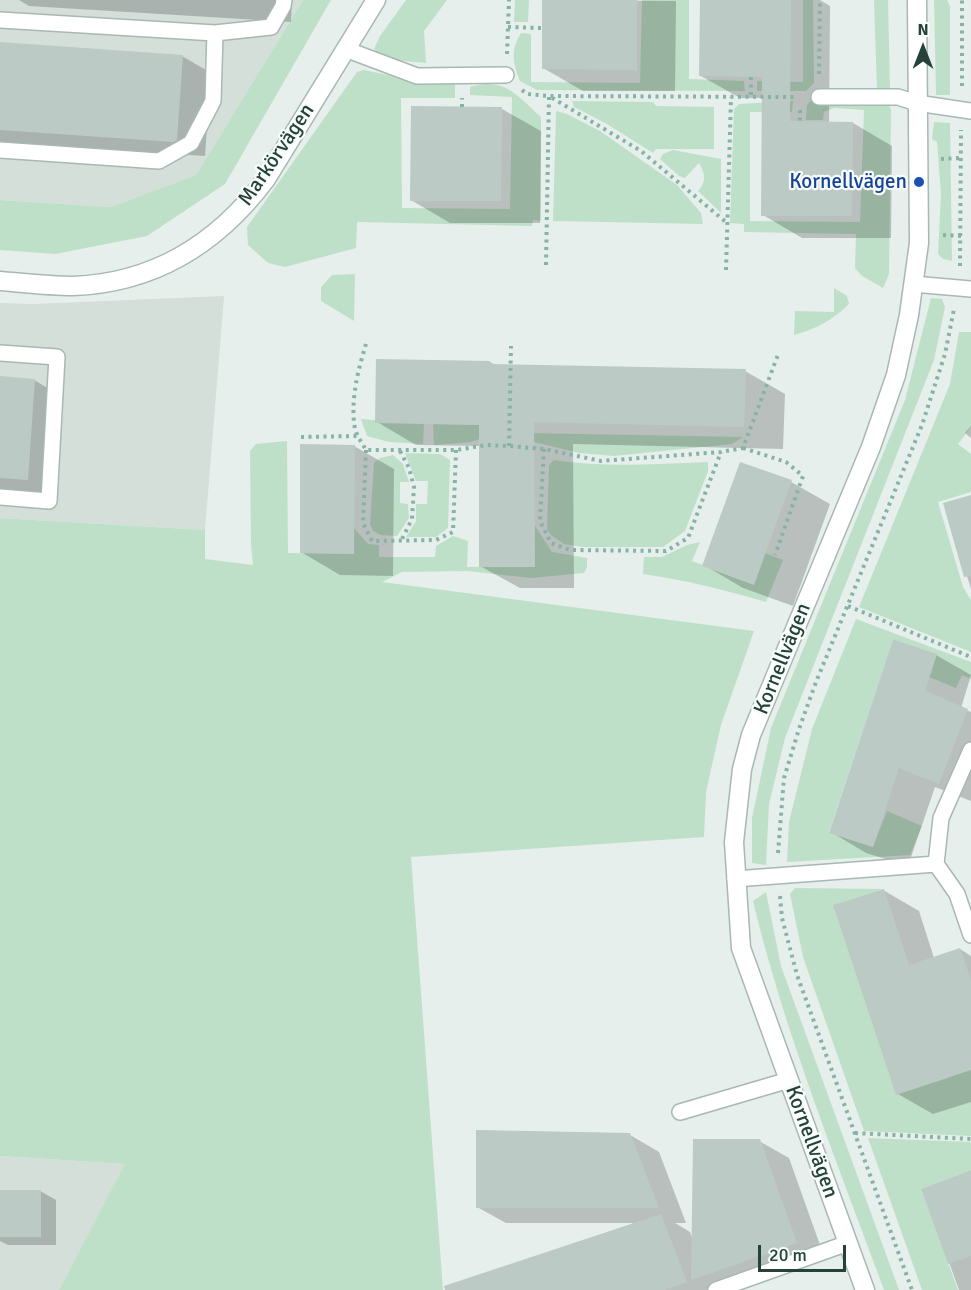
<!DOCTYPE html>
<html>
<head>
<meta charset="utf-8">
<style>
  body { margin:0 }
  #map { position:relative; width:971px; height:1290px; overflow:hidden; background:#e6efeb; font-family:Signika,sans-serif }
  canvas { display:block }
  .north { position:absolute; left:893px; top:18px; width:60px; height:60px; -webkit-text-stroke:4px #f7fbf9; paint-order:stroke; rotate:0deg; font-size:16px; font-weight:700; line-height:24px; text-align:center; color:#24423a }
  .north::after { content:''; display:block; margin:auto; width:21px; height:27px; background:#24423a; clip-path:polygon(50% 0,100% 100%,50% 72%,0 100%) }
  .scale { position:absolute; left:758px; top:1245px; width:88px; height:27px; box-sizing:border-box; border:3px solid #24423a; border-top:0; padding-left:8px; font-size:18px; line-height:21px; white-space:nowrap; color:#24423a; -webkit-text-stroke:4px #f7fbf9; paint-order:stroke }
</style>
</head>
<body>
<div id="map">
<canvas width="971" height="1290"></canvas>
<div class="north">N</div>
<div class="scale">20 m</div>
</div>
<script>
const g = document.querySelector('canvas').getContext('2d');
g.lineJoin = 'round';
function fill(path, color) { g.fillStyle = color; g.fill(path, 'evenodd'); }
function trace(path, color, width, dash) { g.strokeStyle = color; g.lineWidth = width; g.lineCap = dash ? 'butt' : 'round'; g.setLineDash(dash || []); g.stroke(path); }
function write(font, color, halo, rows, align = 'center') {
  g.font = font + ' Signika,sans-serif'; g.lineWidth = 4.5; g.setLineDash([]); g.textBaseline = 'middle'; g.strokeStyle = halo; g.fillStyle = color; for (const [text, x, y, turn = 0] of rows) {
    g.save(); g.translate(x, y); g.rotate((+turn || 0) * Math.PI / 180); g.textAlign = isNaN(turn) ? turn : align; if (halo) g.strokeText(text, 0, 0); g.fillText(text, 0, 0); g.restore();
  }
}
fill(new Path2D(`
  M 0,0 L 303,0 L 196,175 L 111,207 L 0,200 Z
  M 224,296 L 205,530 L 0,518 L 0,303 L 33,304 Z
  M 0,1156 L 126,1164 L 59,1290 L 0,1290 Z`), '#d4dfda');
fill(new Path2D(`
  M 303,0 L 331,0 L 225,184 L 147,236 L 55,254 L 0,250 L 0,200 L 111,207 L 196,175 Z
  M 406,0 L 447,0 L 424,31 L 426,63 L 384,59 L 374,49 L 380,36 Z
  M 515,0 L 529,0 L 528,22 L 514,22 Z
  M 642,0 L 689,0 L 689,79 L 744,81 L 745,91 L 537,90 L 520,81 C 513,64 510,50 521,33 L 531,34 L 531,82 L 640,83 Z
  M 803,0 L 813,0 L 814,83 L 806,91 L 757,91 L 757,81 L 803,82 Z
  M 874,0 L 888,0 L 890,89 L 877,89 Z
  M 934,0 L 947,0 L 950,6 L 950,95 L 936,95 Z
  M 364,70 L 407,79 L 455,81 L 455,98 L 401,98 L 402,208 L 510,209 L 512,97 L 470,95 L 470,87 C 504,76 518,96 541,117 L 541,221 L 533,220 L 532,226 L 357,222 L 356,248 L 285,267 L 268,263 L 248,245 L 247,227 L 357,72 Z
  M 572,101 L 653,102 L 656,106 L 714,107 L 714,149 L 656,149 L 653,153 L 607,124 L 574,107 Z
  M 793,101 L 792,112 L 750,112 L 750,221 L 860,222 L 864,110 L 834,108 L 824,112 L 823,120 L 806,120 L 807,105 L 810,101 L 872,102 L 889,105 L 891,110 L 889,274 L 883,288 L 862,276 L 855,268 L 856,234 L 744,232 L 744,224 L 730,223 L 734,109 L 739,104 Z
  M 556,111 L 567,114 L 600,131 L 677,185 L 701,213 L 703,224 L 553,221 Z
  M 934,122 L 950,123 L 952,261 L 943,259 L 938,254 L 941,194 L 937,142 L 932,139 Z
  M 673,150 L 721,159 L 721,213 L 698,191 C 707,181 705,174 699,163 L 685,178 L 679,176 L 660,159 L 663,154 Z
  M 355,274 L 354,321 L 321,301 L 321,287 L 332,275 Z
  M 834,288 L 847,296 L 849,304 C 833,320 816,329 794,335 L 795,311 L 834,312 Z
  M 931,298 L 942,299 L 945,307 L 934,360 L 785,738 L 769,804 L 766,865 L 752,863 L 752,818 L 771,728 L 905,400 Z
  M 959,332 L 971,332 L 971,427 L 958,444 L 971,454 L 971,492 L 938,502 L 963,587 L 971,600 L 971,652 L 859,607 L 950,384 Z
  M 361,419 L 424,424 L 423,444 L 389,442 L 367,436 Z
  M 433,424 L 489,425 L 491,435 L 471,442 L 434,445 Z
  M 527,433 L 743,437 L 732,444 L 614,456 L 579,453 L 514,437 Z
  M 287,441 L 288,553 L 354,554 L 354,528 L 368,544 L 379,545 L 379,557 L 435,557 L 436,546 L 453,536 L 468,541 L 467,567 L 534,567 L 535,526 L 552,552 L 587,558 L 587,567 L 584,573 L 531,578 L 467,571 L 402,572 L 382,582 L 754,631 L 721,725 L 706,792 L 704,837 L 411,857 L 443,1290 L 59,1290 L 125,1164 L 0,1156 L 0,518 L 205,530 L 205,559 L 253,565 L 251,544 L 250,451 L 256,444 Z
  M 405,453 L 440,454 L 450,460 L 448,528 L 436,537 L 406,537 L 416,521 L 416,504 L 427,504 L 428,481 L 416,481 Z
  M 393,455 L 403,464 L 409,482 L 400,482 L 400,503 L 408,504 L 409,518 L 397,536 L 381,535 L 373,531 L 370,524 L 374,463 L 380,458 Z
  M 554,460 C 605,468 656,464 708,462 L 708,471 L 685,531 L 663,547 L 582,547 L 564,544 L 551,535 L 547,529 L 549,465 Z
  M 700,542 L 692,561 L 754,584 L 765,553 L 783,560 L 766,602 C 725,590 685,580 643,574 L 644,557 L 662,557 L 687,545 Z
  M 856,619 L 971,662 L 971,679 L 962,675 L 956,688 L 929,677 L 936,654 L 893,639 L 829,832 L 873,847 L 887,811 L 922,826 L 910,855 L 787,862 L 789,822 L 812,729 Z
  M 795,888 L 884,889 L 834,905 L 897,1094 L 947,1078 L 930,1028 L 971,1050 L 971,1136 L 864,1131 L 803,957 L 790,894 Z
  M 766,892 L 781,966 L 899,1290 L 884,1290 C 837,1162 785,1034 753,901 Z
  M 868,1138 L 971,1142 L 971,1170 L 921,1189 L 958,1290 L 922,1290 Z`), '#bfe0c8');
fill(new Path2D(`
  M 19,0 L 292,0 L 291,22 L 29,6 Z
  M 544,0 L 676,1 L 675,91 L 583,91 L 543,68 Z
  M 702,0 L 820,0 L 830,6 L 829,123 L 853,123 L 892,146 L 891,238 L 802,238 L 763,215 L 764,98 L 740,98 L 701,76 Z
  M 0,43 L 182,56 L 211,73 L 205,156 L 0,143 Z
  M 502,109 L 541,131 L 540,223 L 450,223 L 411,200 Z
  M 490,362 L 495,365 L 745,371 L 785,394 L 783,449 L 573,444 L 574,588 L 520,588 L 480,566 L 480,446 L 416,445 L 377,422 Z
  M 0,378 L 34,380 L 63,397 L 56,496 L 0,492 Z
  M 971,426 L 971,438 L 965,433 Z
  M 354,446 L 394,469 L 393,576 L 340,575 L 301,552 Z
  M 791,482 L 830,504 L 793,606 L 743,588 L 704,565 Z
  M 971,497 L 971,589 L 945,504 Z
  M 936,655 L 971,675 L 961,708 L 971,712 L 971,801 L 935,787 L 908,866 L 866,853 L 831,832 Z
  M 883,890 L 919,911 L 934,958 L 960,949 L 971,956 L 971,1102 L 933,1114 L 898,1094 Z
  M 630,1135 L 659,1152 L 686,1223 L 675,1223 L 690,1232 L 693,1241 L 759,1141 L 789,1158 L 825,1259 L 738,1290 L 480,1290 L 634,1223 L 506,1223 L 477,1207 Z
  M 971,1172 L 971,1290 L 959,1290 L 923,1190 Z
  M 40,1191 L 56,1200 L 56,1245 L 8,1245 L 0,1241 L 0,1192 Z`), '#0003');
fill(new Path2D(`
  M 542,0 L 637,0 L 637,70 L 542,69 Z
  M 700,0 L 791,0 L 790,121 L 853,122 L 852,216 L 761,216 L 762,77 L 699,76 Z
  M 0,42 L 183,55 L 177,140 L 173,142 L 0,130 Z
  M 411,106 L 502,107 L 501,201 L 410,201 Z
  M 376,359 L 490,361 L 490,364 L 746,369 L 744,427 L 534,422 L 535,567 L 479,567 L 479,425 L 375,423 Z
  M 0,376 L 35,379 L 28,480 L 0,478 Z
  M 300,444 L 355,445 L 354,554 L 300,553 Z
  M 740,462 L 792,480 L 754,585 L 702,566 Z
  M 971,495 L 971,576 L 964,577 L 943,503 Z
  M 893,639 L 937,654 L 925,691 L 968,709 L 939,784 L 899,768 L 873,847 L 829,833 Z
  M 884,889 L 909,965 L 960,948 L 971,980 L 971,1070 L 896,1095 L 833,905 Z
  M 476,1130 L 630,1133 L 659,1208 L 476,1208 Z
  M 693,1139 L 760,1139 L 797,1243 L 691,1280 Z
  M 971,1170 L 971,1256 L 948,1264 L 921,1189 Z
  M 0,1190 L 41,1190 L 41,1237 L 0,1237 Z
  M 661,1214 L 687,1282 L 664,1290 L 445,1290 L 444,1286 Z`), '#bbcac4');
const lane = new Path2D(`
  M 0,20 L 215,33 L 213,101 L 191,143 L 159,161 L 0,150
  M 215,33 L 271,27 L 283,6 L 284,0
  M 345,49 L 417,76 L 506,75
  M 819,97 L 898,97 L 917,103 L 971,111
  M 913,284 L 971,289
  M 0,353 L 57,357 L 49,501 L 0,497
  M 936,864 L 957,894 L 971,935
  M 735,879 L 936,864 L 941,818 L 971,750
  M 680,1112 L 789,1080
  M 716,1290 L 848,1243`);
const street = new Path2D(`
  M 0,281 C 24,283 49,286 73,286 C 155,283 218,243 266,179 L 376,0
  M 865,1290 L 741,948 L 734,842 L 742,769 L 751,735 L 871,447 L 896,375 L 909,315 L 919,243 L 917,0`);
trace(lane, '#a8b8b2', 18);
trace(street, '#a8b8b2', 21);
trace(new Path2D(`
  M 508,27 L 542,28
  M 507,54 L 509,0
  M 819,74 L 820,0
  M 751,77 L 751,97
  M 962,86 L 962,0
  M 522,90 L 527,94 L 549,96 L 798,97
  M 462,107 L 462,98
  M 800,110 L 800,121
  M 941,159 L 961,158
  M 943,235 L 961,236
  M 546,265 L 549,96 L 641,151 L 727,223
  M 960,266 L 961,130
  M 726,270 L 731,97
  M 366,344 C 358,370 350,401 355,429 C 357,436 362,443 366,450 L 456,450 L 487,445 L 509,446 L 544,449 L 601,461 L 721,452 L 743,448 L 779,352
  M 301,437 L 358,436
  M 509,446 L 511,346
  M 743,448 L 786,462 L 803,476 L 775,555
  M 544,449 L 540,521 L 551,543 L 570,550 L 666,551 L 688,538 L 721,452
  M 366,450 L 363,523 L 372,541 L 436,540 L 453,532 L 456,450
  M 400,451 L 409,468 L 414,487 L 412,519 L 401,541
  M 848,606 L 971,657
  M 778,853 L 784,778 L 799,729 L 816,682 L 922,425 L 945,354 L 954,309
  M 780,896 L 782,918 L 797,975 L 912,1290
  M 855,1133 L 971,1139`), '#86b3a5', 4, [3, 4.5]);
trace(lane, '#fff', 15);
trace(street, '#fff', 18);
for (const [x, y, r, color] of [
  [919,182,6,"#1a4fb4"]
]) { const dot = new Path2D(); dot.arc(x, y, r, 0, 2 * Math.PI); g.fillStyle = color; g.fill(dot); trace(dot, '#f7fbf9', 2); }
write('21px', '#24423a', '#f7fbf9', [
  ["Markörvägen",277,155,-56],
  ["Kornellvägen",783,659,-68],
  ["Kornellvägen",811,1142,70]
]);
write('21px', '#164399', '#f7fbf9', [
  ["Kornellvägen",907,182]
], 'right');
</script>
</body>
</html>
